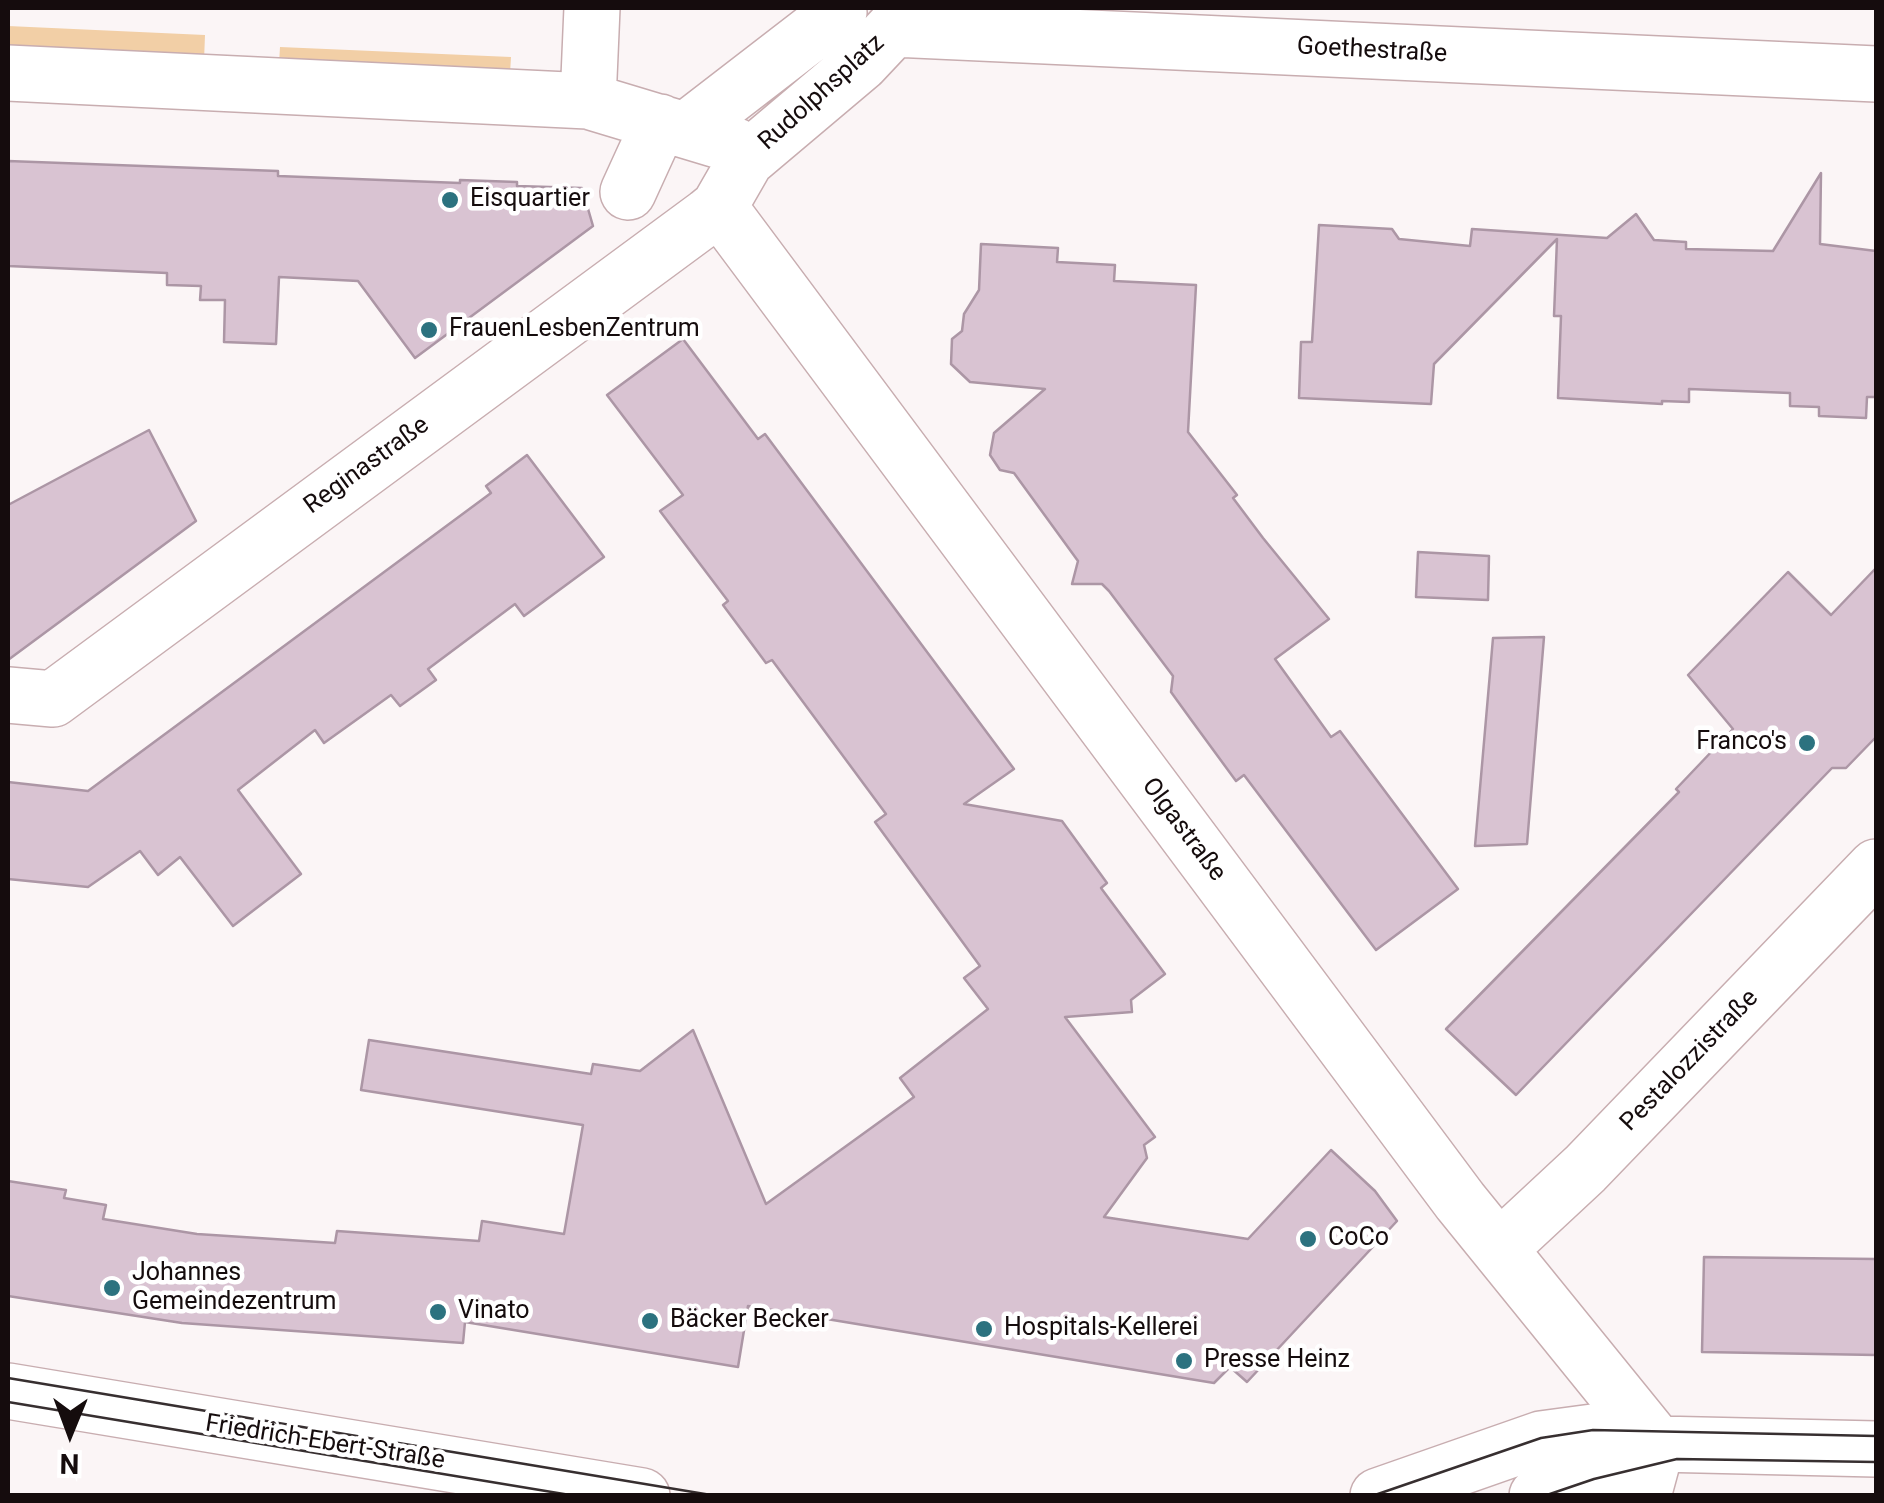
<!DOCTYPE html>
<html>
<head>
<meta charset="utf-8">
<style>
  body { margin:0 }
  #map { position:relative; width:1884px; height:1503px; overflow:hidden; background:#fbf5f6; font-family:Roboto,sans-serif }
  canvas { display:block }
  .frame { position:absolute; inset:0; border:10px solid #150c0d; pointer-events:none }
  .north { position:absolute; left:20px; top:1383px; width:100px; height:100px; -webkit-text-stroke:8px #fff; paint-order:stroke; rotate:181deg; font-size:28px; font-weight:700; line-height:40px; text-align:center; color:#150c0d }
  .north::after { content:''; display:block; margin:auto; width:35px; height:45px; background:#150c0d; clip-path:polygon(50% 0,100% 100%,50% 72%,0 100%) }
</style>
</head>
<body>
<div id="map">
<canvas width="1884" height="1503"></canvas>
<div class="frame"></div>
<div class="north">N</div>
</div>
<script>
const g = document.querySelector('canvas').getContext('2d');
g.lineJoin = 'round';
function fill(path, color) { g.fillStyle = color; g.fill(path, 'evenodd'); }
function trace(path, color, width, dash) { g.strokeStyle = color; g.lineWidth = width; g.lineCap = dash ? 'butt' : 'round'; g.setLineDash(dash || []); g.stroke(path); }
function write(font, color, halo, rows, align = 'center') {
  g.font = font + ' Roboto,sans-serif'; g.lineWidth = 9; g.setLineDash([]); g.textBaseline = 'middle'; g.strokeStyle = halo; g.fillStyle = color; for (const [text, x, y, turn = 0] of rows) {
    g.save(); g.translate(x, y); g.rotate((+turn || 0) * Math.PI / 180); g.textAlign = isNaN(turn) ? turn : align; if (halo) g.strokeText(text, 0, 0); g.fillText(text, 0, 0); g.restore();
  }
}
fill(new Path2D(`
  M 8,26 L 205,35 L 204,61 L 8,52 Z
  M 280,47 L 511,57 L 510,74 L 279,64 Z`), '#f2cfa6');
const building = new Path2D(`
  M 8,161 L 278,171 L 278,176 L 460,183 L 460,180 L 517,182 L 517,186 L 582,188 L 593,226 L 415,358 L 358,281 L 279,277 L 276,344 L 224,342 L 225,300 L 200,300 L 201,286 L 167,285 L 167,273 L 8,266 Z
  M 1821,173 L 1820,244 L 1876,251 L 1876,397 L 1867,397 L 1866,418 L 1819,416 L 1819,407 L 1790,406 L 1790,393 L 1689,389 L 1689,402 L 1662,401 L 1662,404 L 1558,398 L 1561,316 L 1554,316 L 1557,239 L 1434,364 L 1431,404 L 1299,398 L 1301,342 L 1312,342 L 1319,225 L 1392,229 L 1399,239 L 1470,246 L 1472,229 L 1607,238 L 1636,214 L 1654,240 L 1686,242 L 1686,249 L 1773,251 Z
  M 981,244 L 1058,248 L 1057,262 L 1115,265 L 1114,281 L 1196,285 L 1188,432 L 1237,495 L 1233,498 L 1263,538 L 1329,619 L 1275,659 L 1331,737 L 1340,731 L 1458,889 L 1376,950 L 1244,775 L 1236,781 L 1192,721 L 1171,692 L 1173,676 L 1109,591 L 1102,584 L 1072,584 L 1078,561 L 1014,473 L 1000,470 L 990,455 L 994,433 L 1045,389 L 970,382 L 951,364 L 952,339 L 962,331 L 964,314 L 979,290 Z
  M 683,339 L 758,439 L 765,434 L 1014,769 L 964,804 L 1062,821 L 1107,883 L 1101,888 L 1165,974 L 1131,1000 L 1132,1012 L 1065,1017 L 1155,1137 L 1144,1145 L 1147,1158 L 1104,1217 L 1248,1239 L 1331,1150 L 1375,1191 L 1397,1221 L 1247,1382 L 1230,1367 L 1214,1383 L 748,1306 L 738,1367 L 465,1322 L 463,1343 L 182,1323 L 8,1296 L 8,1181 L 66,1190 L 64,1198 L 106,1205 L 103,1219 L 197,1234 L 335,1243 L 337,1231 L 479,1241 L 482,1221 L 564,1234 L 583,1125 L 361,1090 L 369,1040 L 591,1074 L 593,1064 L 640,1071 L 693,1030 L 766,1204 L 914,1097 L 900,1078 L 988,1009 L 964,978 L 980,966 L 875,822 L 886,814 L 772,660 L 766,663 L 723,605 L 728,601 L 660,511 L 683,495 L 607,395 Z
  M 149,430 L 196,521 L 8,660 L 8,505 Z
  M 527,455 L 604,557 L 524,616 L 515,604 L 428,669 L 436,680 L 400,706 L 391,695 L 324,743 L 315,730 L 238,790 L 301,874 L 233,926 L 180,857 L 158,875 L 140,851 L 88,887 L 8,879 L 8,782 L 88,791 L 491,493 L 486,486 Z
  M 1418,552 L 1489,556 L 1488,600 L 1416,597 Z
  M 1876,568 L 1876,737 L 1846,768 L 1832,768 L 1516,1095 L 1446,1029 L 1679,792 L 1676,789 L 1733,729 L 1688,675 L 1788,572 L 1831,615 Z
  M 1544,637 L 1527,844 L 1475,846 L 1493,638 Z
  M 1704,1257 L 1876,1259 L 1876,1355 L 1702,1352 Z`);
fill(building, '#d9c3d2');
trace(building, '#ac96a5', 2.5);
const minor = new Path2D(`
  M 893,29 L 1876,74
  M 8,73 L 588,101 L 734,145
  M 588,101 L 592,8
  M 686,130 L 839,12
  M 628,192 L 660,122
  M 719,207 L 1460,1201 L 1657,1444
  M 8,695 L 53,699 L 708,216 L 719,207 L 746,160 L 861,63 L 893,29
  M 1499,1249 L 1585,1169 L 1876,867
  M 1537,1496 L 1593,1476 L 1657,1444 L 1876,1449`);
const major = new Path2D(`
  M 8,1391 L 642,1496
  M 1378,1496 L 1541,1439 L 1593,1432 L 1657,1444 L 1643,1496`);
trace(minor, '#c8adb0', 58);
trace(major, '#c8adb0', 58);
trace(minor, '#fff', 55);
trace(major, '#fff', 55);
trace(new Path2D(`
  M 8,1378 L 717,1496
  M 8,1402 L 576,1496
  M 1372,1496 L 1541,1438 L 1593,1430 L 1876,1436
  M 1544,1496 L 1594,1479 L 1677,1459 L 1876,1462`), '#372f30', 2.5);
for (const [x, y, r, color] of [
  [450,200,10,"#2c727f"],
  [429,330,10,"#2c727f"],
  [1807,743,10,"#2c727f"],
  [1308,1239,10,"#2c727f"],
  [112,1288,10,"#2c727f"],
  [438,1312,10,"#2c727f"],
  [650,1321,10,"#2c727f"],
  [984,1329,10,"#2c727f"],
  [1184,1361,10,"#2c727f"]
]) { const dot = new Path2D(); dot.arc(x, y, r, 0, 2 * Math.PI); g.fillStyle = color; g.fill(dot); trace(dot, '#fff', 4); }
write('25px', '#150c0d', '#fff', [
  ["Goethestraße",1372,51,3],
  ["Rudolphsplatz",822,93,-42],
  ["Reginastraße",367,466,-36],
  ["Olgastraße",1183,830,53],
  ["Pestalozzistraße",1690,1061,-46],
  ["Friedrich-Ebert-Straße",325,1443,9]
]);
write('25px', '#150c0d', '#fff', [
  ["Eisquartier",470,200],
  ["FrauenLesbenZentrum",449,330],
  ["Franco's",1787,743,"right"],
  ["CoCo",1328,1239],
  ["Johannes",132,1274],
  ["Gemeindezentrum",132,1303],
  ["Vinato",458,1312],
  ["Bäcker Becker",670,1321],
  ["Hospitals-Kellerei",1004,1329],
  ["Presse Heinz",1204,1361]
], 'left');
</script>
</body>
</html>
